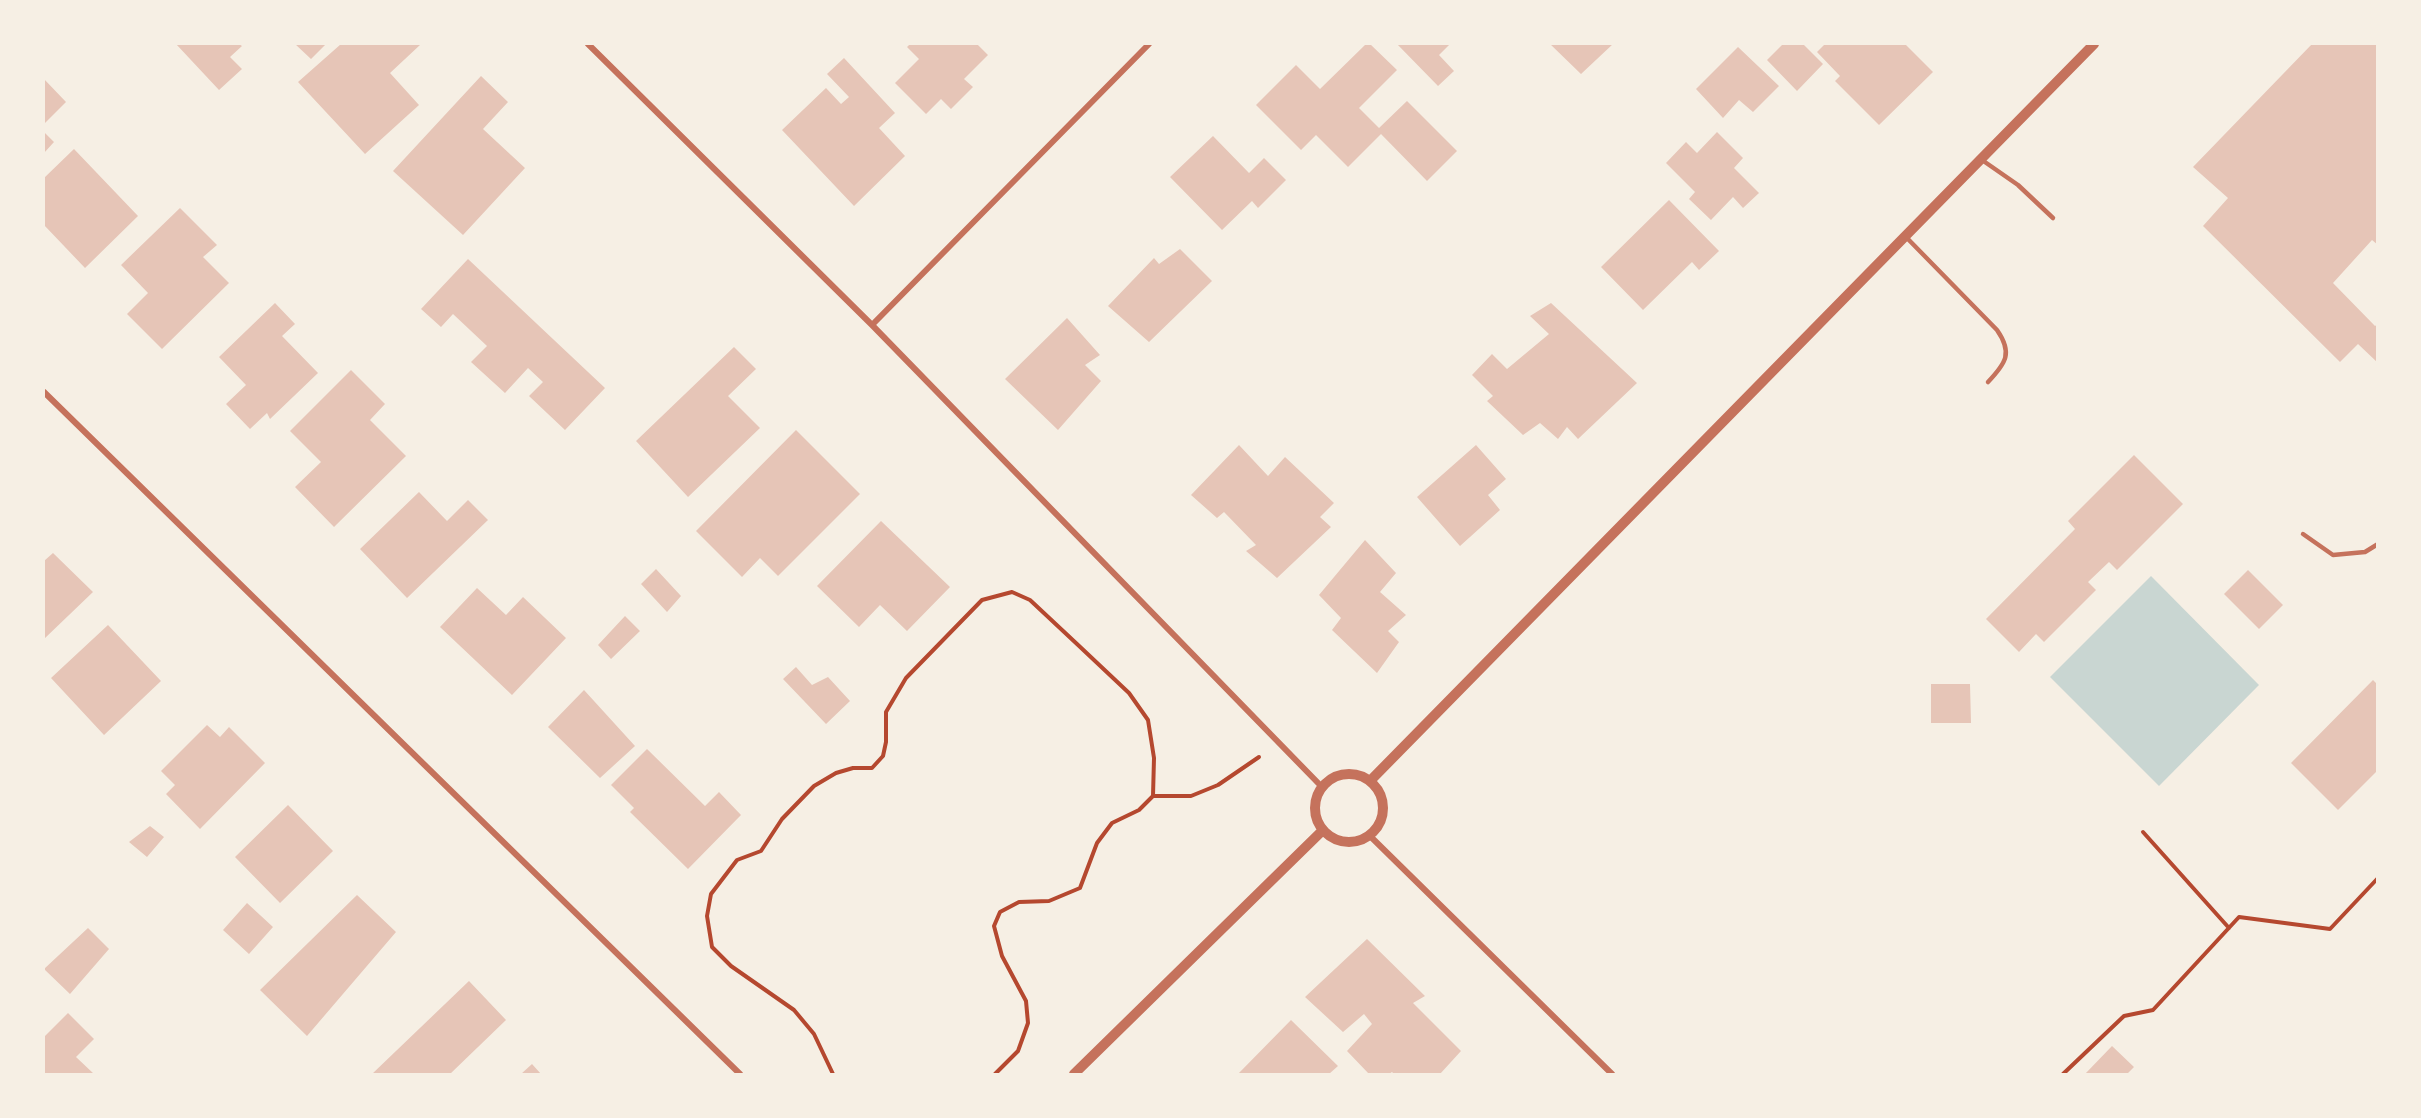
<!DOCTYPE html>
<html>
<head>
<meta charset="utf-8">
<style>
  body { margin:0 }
  #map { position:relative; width:2421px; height:1118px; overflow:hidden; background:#f6efe4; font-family:Overpass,sans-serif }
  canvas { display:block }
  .frame { position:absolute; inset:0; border:45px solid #f6efe4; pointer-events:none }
</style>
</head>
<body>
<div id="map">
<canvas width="2421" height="1118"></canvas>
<div class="frame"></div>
</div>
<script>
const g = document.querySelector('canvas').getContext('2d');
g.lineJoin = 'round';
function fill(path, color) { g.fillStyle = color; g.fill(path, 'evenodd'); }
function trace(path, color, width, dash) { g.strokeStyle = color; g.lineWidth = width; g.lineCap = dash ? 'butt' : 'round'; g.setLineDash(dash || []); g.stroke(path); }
fill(new Path2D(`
  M 2151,576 L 2259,685 L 2159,786 L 2050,677 Z`), '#c9d6d2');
fill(new Path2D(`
  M 176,44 L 239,44 L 242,46 L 230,57 L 242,69 L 219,90 Z
  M 295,44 L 326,44 L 311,59 Z
  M 341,44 L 420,45 L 390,73 L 419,105 L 365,154 L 298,82 Z
  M 910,44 L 977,44 L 988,55 L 964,79 L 973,87 L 951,109 L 941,99 L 926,114 L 895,83 L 919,59 L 907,47 Z
  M 1366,44 L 1370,44 L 1397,70 L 1359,108 L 1379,128 L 1407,101 L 1457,151 L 1427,181 L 1381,134 L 1348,167 L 1316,135 L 1301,150 L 1256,105 L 1296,65 L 1320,89 Z
  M 1397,44 L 1450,44 L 1439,55 L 1454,71 L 1438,86 Z
  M 1550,44 L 1613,44 L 1581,74 Z
  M 1783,44 L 1803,44 L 1823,64 L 1797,91 L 1767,60 Z
  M 1825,44 L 1905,44 L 1933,72 L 1879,125 L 1835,81 L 1840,76 L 1817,52 Z
  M 2312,44 L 2378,44 L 2378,245 L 2372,240 L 2333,283 L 2375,326 L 2378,324 L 2378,363 L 2358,344 L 2340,362 L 2203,226 L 2228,198 L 2193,167 Z
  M 1738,47 L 1779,86 L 1753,112 L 1739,100 L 1723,118 L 1696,89 Z
  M 844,58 L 895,113 L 879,128 L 905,156 L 854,206 L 782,130 L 826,88 L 841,104 L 849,97 L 827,74 Z
  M 481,76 L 508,102 L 483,129 L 525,168 L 463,235 L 393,171 Z
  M 44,79 L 66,102 L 44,124 Z
  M 44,132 L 54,142 L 44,153 Z
  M 1717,132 L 1743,158 L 1734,168 L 1759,193 L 1743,208 L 1733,197 L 1711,220 L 1689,199 L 1695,192 L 1666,163 L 1686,142 L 1697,153 Z
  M 1213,136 L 1249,173 L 1264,158 L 1286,180 L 1258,208 L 1252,201 L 1222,230 L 1170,177 Z
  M 74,149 L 138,216 L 85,268 L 44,225 L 44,178 Z
  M 1669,200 L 1719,251 L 1699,270 L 1692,262 L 1643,310 L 1601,267 Z
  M 180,208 L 217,245 L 203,257 L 229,283 L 162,349 L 127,314 L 148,293 L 121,265 Z
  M 1180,249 L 1212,281 L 1149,342 L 1108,306 L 1154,258 L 1159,264 Z
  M 468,259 L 605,388 L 565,430 L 529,396 L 543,382 L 528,368 L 505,393 L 471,362 L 487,346 L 453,314 L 441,327 L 421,309 Z
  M 275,303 L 295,324 L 282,336 L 318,373 L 270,419 L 267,413 L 250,429 L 226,404 L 246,385 L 219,357 Z
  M 1551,303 L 1637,383 L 1578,439 L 1567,427 L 1558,439 L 1540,423 L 1523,435 L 1487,401 L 1493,396 L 1472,375 L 1492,354 L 1507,369 L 1549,334 L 1530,316 Z
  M 1067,318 L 1100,355 L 1085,365 L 1101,381 L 1058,430 L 1005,379 Z
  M 734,347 L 756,369 L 728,396 L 760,428 L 688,497 L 636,441 Z
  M 351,370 L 385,404 L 370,420 L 406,456 L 334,527 L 295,487 L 321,462 L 290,431 Z
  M 796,430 L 860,494 L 778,576 L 760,558 L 742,577 L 696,531 Z
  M 1239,445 L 1268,476 L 1285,457 L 1334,503 L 1320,517 L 1331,527 L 1277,578 L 1246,551 L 1256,545 L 1224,512 L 1217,518 L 1191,495 Z
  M 1476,445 L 1506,479 L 1488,495 L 1500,510 L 1460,546 L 1417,497 Z
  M 2134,455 L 2183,504 L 2117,570 L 2109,562 L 2088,582 L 2096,590 L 2044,642 L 2036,634 L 2019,652 L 1986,619 L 2075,529 L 2068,521 Z
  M 419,492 L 447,521 L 468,500 L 488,520 L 407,598 L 360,549 Z
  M 881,521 L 950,587 L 907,631 L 880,605 L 859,627 L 817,586 Z
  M 1365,540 L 1396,573 L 1380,592 L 1406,615 L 1388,631 L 1399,642 L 1377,673 L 1332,630 L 1341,618 L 1319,595 Z
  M 53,553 L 93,592 L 44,639 L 44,561 Z
  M 656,569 L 681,596 L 667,612 L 641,584 Z
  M 2248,570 L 2283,605 L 2259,629 L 2224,594 Z
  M 477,588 L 506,615 L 523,597 L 566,638 L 512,695 L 440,627 Z
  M 625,616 L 640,631 L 611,659 L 598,645 Z
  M 108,625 L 161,681 L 104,735 L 51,678 Z
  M 796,667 L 812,685 L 828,677 L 850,701 L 826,724 L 783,679 Z
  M 2373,680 L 2378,685 L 2378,770 L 2338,810 L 2291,763 Z
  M 1931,684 L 1970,684 L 1971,723 L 1931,723 Z
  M 584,690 L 635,746 L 600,778 L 548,727 Z
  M 207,725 L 220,737 L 229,727 L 265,763 L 200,829 L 166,794 L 175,785 L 161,771 Z
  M 647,749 L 705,806 L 719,792 L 741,815 L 688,869 L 630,812 L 634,808 L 611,785 Z
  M 288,805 L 333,851 L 280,903 L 235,857 Z
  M 150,826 L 164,837 L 147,857 L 129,842 Z
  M 357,895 L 396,932 L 307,1036 L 260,990 Z
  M 247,903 L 273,927 L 249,954 L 223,930 Z
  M 88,928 L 109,949 L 70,994 L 44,969 Z
  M 1367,939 L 1425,996 L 1413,1003 L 1461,1051 L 1440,1074 L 1394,1074 L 1392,1072 L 1389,1074 L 1369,1074 L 1347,1051 L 1372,1024 L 1364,1014 L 1343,1032 L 1305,997 Z
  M 469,981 L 506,1020 L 450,1074 L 372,1074 Z
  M 68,1013 L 94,1039 L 76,1057 L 94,1074 L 44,1074 L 44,1037 Z
  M 1291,1020 L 1338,1066 L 1329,1074 L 1238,1074 Z
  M 2112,1046 L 2134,1067 L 2127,1074 L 2085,1074 Z
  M 532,1064 L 541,1074 L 521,1074 Z`), '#e6c5b7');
trace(new Path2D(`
  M 1153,796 L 1191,796 L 1218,785 L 1259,757
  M 2143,832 L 2229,928
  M 833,1074 L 814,1034 L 794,1010 L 731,966 L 712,947 L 707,916 L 711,894 L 737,860 L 761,851 L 782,819 L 814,786 L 836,773 L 853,768 L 872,768 L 883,756 L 886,742 L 886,712 L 906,678 L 982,600 L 1012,592 L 1030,600 L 1077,644 L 1129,693 L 1148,720 L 1154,758 L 1153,796 L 1139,810 L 1112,823 L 1097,843 L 1080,888 L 1049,901 L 1019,902 L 1000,912 L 994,926 L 1002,956 L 1026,1001 L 1028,1023 L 1018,1051 L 995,1074
  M 2063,1074 L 2124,1016 L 2153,1010 L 2239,917 L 2330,929 L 2378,878`), '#b5482f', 4);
trace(new Path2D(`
  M 1982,160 L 2018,185 L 2053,218
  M 1905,236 L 1997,330 C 2013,353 2006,363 1988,382
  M 2303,534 L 2333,555 L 2365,552 L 2378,544`), '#c5725c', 4.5);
trace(new Path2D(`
  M 588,44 L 872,325 L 1322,787
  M 872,325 L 1149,44
  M 44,392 L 740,1074
  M 1370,836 L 1612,1074`), '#c5725c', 6);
trace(new Path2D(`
  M1315 808a34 34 0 1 1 68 0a34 34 0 1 1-68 0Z
  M 1370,781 L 2094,44
  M 1074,1074 L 1323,830`), '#c5725c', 10);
</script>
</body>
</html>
